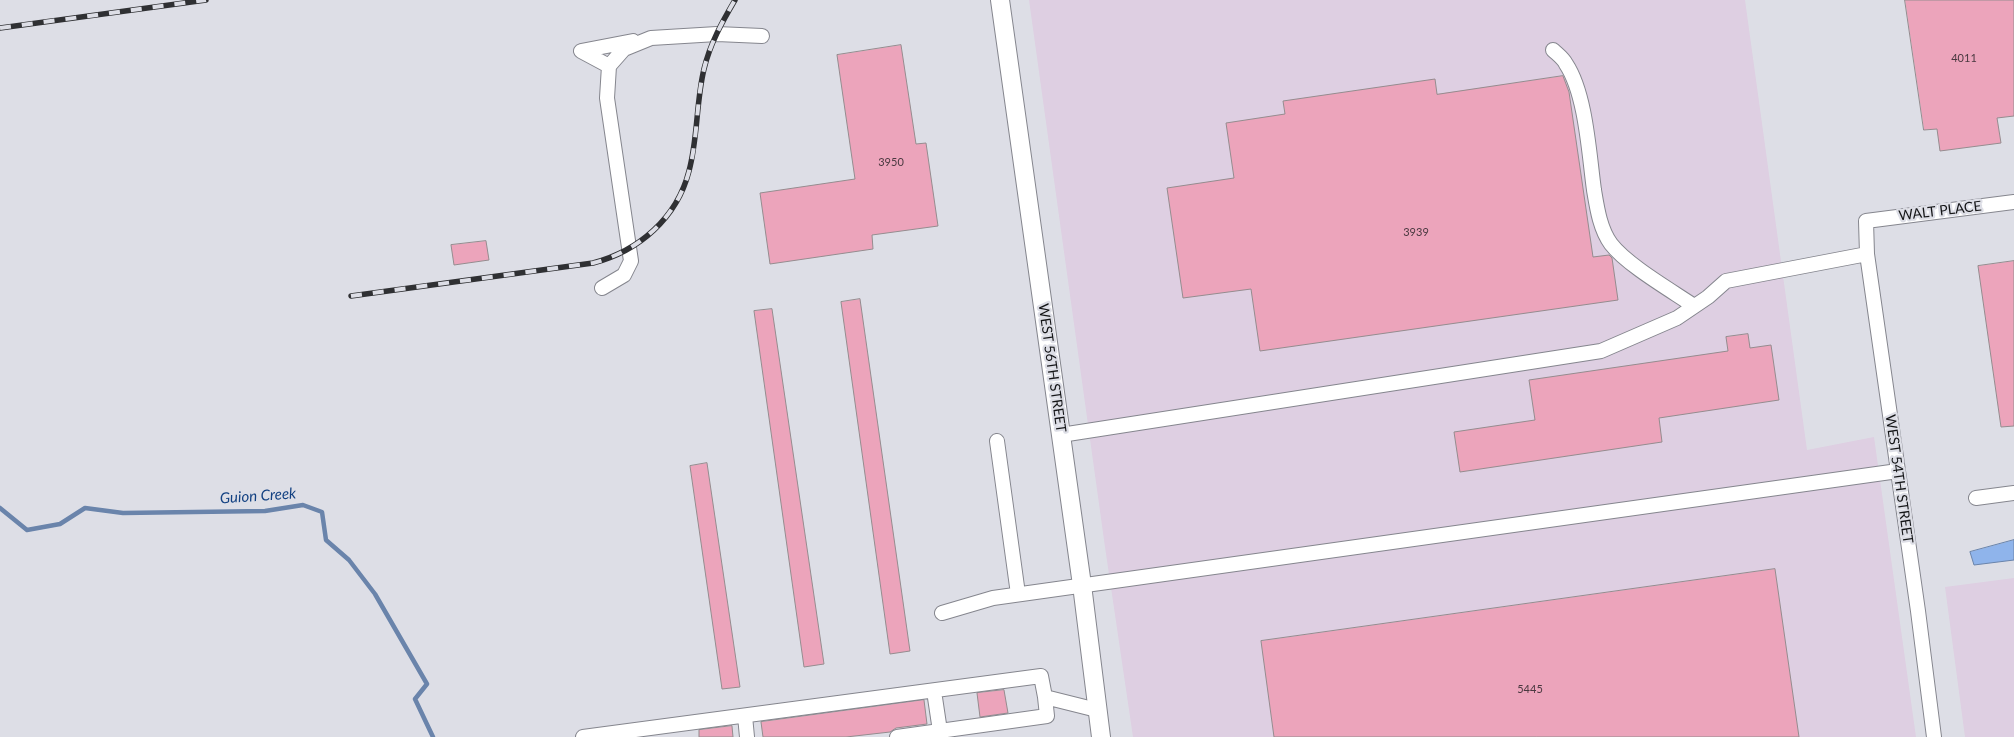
<!DOCTYPE html>
<html>
<head>
<meta charset="utf-8">
<style>
  body { margin:0 }
  canvas { display:block; background:#dddee6 }
</style>
</head>
<body>
<canvas width="2014" height="737"></canvas>
<script>
const g = document.querySelector('canvas').getContext('2d');
g.lineJoin = 'round';
function fill(path, color) { g.fillStyle = color; g.fill(path, 'evenodd'); }
function trace(path, color, width, dash) { g.strokeStyle = color; g.lineWidth = width; g.lineCap = dash ? 'butt' : 'round'; g.setLineDash(dash || []); g.stroke(path); }
function write(font, color, halo, rows, align = 'center') {
  g.font = font + ' Lato,sans-serif'; g.lineWidth = 4.5; g.setLineDash([]); g.textBaseline = 'middle'; g.strokeStyle = halo; g.fillStyle = color; for (const [text, x, y, turn = 0] of rows) {
    g.save(); g.translate(x, y); g.rotate((+turn || 0) * Math.PI / 180); g.textAlign = isNaN(turn) ? turn : align; if (halo) g.strokeText(text, 0, 0); g.fillText(text, 0, 0); g.restore();
  }
}
fill(new Path2D(`
  M 1029,0 L 1745,0 L 1807,450 L 1874,437 L 1916,737 L 1133,737 L 1105,547 Z
  M 2014,578 L 2014,737 L 1965,737 L 1945,587 Z`), '#decfe2');
const water = new Path2D(`
  M 2014,540 L 2014,560 L 1974,565 L 1970,552 Z`);
fill(water, '#8fb4eb');
trace(water, '#6a84ab', 1);
trace(new Path2D(`
  M 0,508 L 27,530 L 60,524 L 85,508 L 123,513 L 265,511 L 303,505 L 322,512 L 326,540 L 349,560 L 375,594 L 427,684 L 415,699 L 433,737`), '#6a84ab', 4.5);
const building = new Path2D(`
  M 1905,0 L 2014,0 L 2014,116 L 1997,118 L 2001,143 L 1940,151 L 1937,129 L 1924,130 Z
  M 901,45 L 916,144 L 926,143 L 938,226 L 872,235 L 873,249 L 770,264 L 760,193 L 855,179 L 837,55 Z
  M 1563,76 L 1569,92 L 1593,257 L 1609,255 L 1612,258 L 1618,300 L 1260,351 L 1251,289 L 1183,298 L 1167,188 L 1234,178 L 1226,123 L 1285,114 L 1283,101 L 1435,79 L 1437,94 Z
  M 486,241 L 489,260 L 454,265 L 451,245 Z
  M 2014,261 L 2014,426 L 2001,427 L 1978,266 Z
  M 860,299 L 910,651 L 890,654 L 841,302 Z
  M 772,309 L 824,664 L 804,667 L 754,311 Z
  M 1748,334 L 1750,348 L 1771,345 L 1779,400 L 1659,418 L 1662,442 L 1460,472 L 1454,432 L 1535,420 L 1529,380 L 1728,351 L 1726,337 Z
  M 707,463 L 740,687 L 722,689 L 690,466 Z
  M 1775,569 L 1799,737 L 1274,737 L 1261,641 Z
  M 1004,690 L 1008,713 L 980,717 L 977,693 Z
  M 924,700 L 927,724 L 896,728 L 890,732 L 846,737 L 763,737 L 761,722 Z
  M 732,726 L 733,737 L 699,737 L 699,730 Z`);
fill(building, '#eca4bb');
trace(building, '#958c8f', 1);
const minor = new Path2D(`
  M 1553,50 C 1557,54 1563,58 1566,64 C 1586,94 1589,154 1594,190 C 1597,208 1600,229 1611,244 C 1627,265 1672,291 1694,306
  M 609,66 L 581,51 L 633,41
  M 602,288 L 624,275 L 631,261 L 607,98 L 609,66 L 624,49 L 651,38 L 717,34 L 762,36
  M 1061,435 L 1601,351 L 1677,318 L 1708,297 L 1726,281 L 1867,254
  M 997,441 L 1018,594
  M 1976,498 L 2014,493
  M 942,613 L 993,598 L 1898,471
  M 934,691 L 940,731
  M 745,716 L 747,737
  M 583,737 L 1041,676 L 1045,697 L 1097,710
  M 897,737 L 1047,716 L 1045,697
  M 1934,737 L 1918,611 L 1867,254 L 1866,221 L 2014,202`);
const major = new Path2D(`
  M 1000,0 L 1082,585 L 1101,737`);
trace(minor, '#85868e', 16);
trace(major, '#85868e', 20);
trace(minor, '#fff', 14);
trace(major, '#fff', 18);
const rail = new Path2D(`
  M 0,28 L 206,0
  M 351,296 L 593,263 C 639,251 677,218 689,171 C 698,138 696,102 704,69 C 710,44 722,22 735,0`);
trace(rail, '#2f3033', 5.5);
trace(rail, '#dddee6', 4, [11]);
write('11px', '#4a3940', null, [
  ["4011",1964,58],
  ["3950",891,162],
  ["3939",1416,232],
  ["5445",1530,689]
]);
write('14px', '#141517', '#dddee6', [
  ["WALT PLACE",1940,211,-7],
  ["WEST 56TH STREET",1052,368,82],
  ["WEST 54TH STREET",1899,479,82]
]);
write('italic 15px', '#134182', '#dddee6', [
  ["Guion Creek",258,496,-4]
]);
</script>
</body>
</html>
